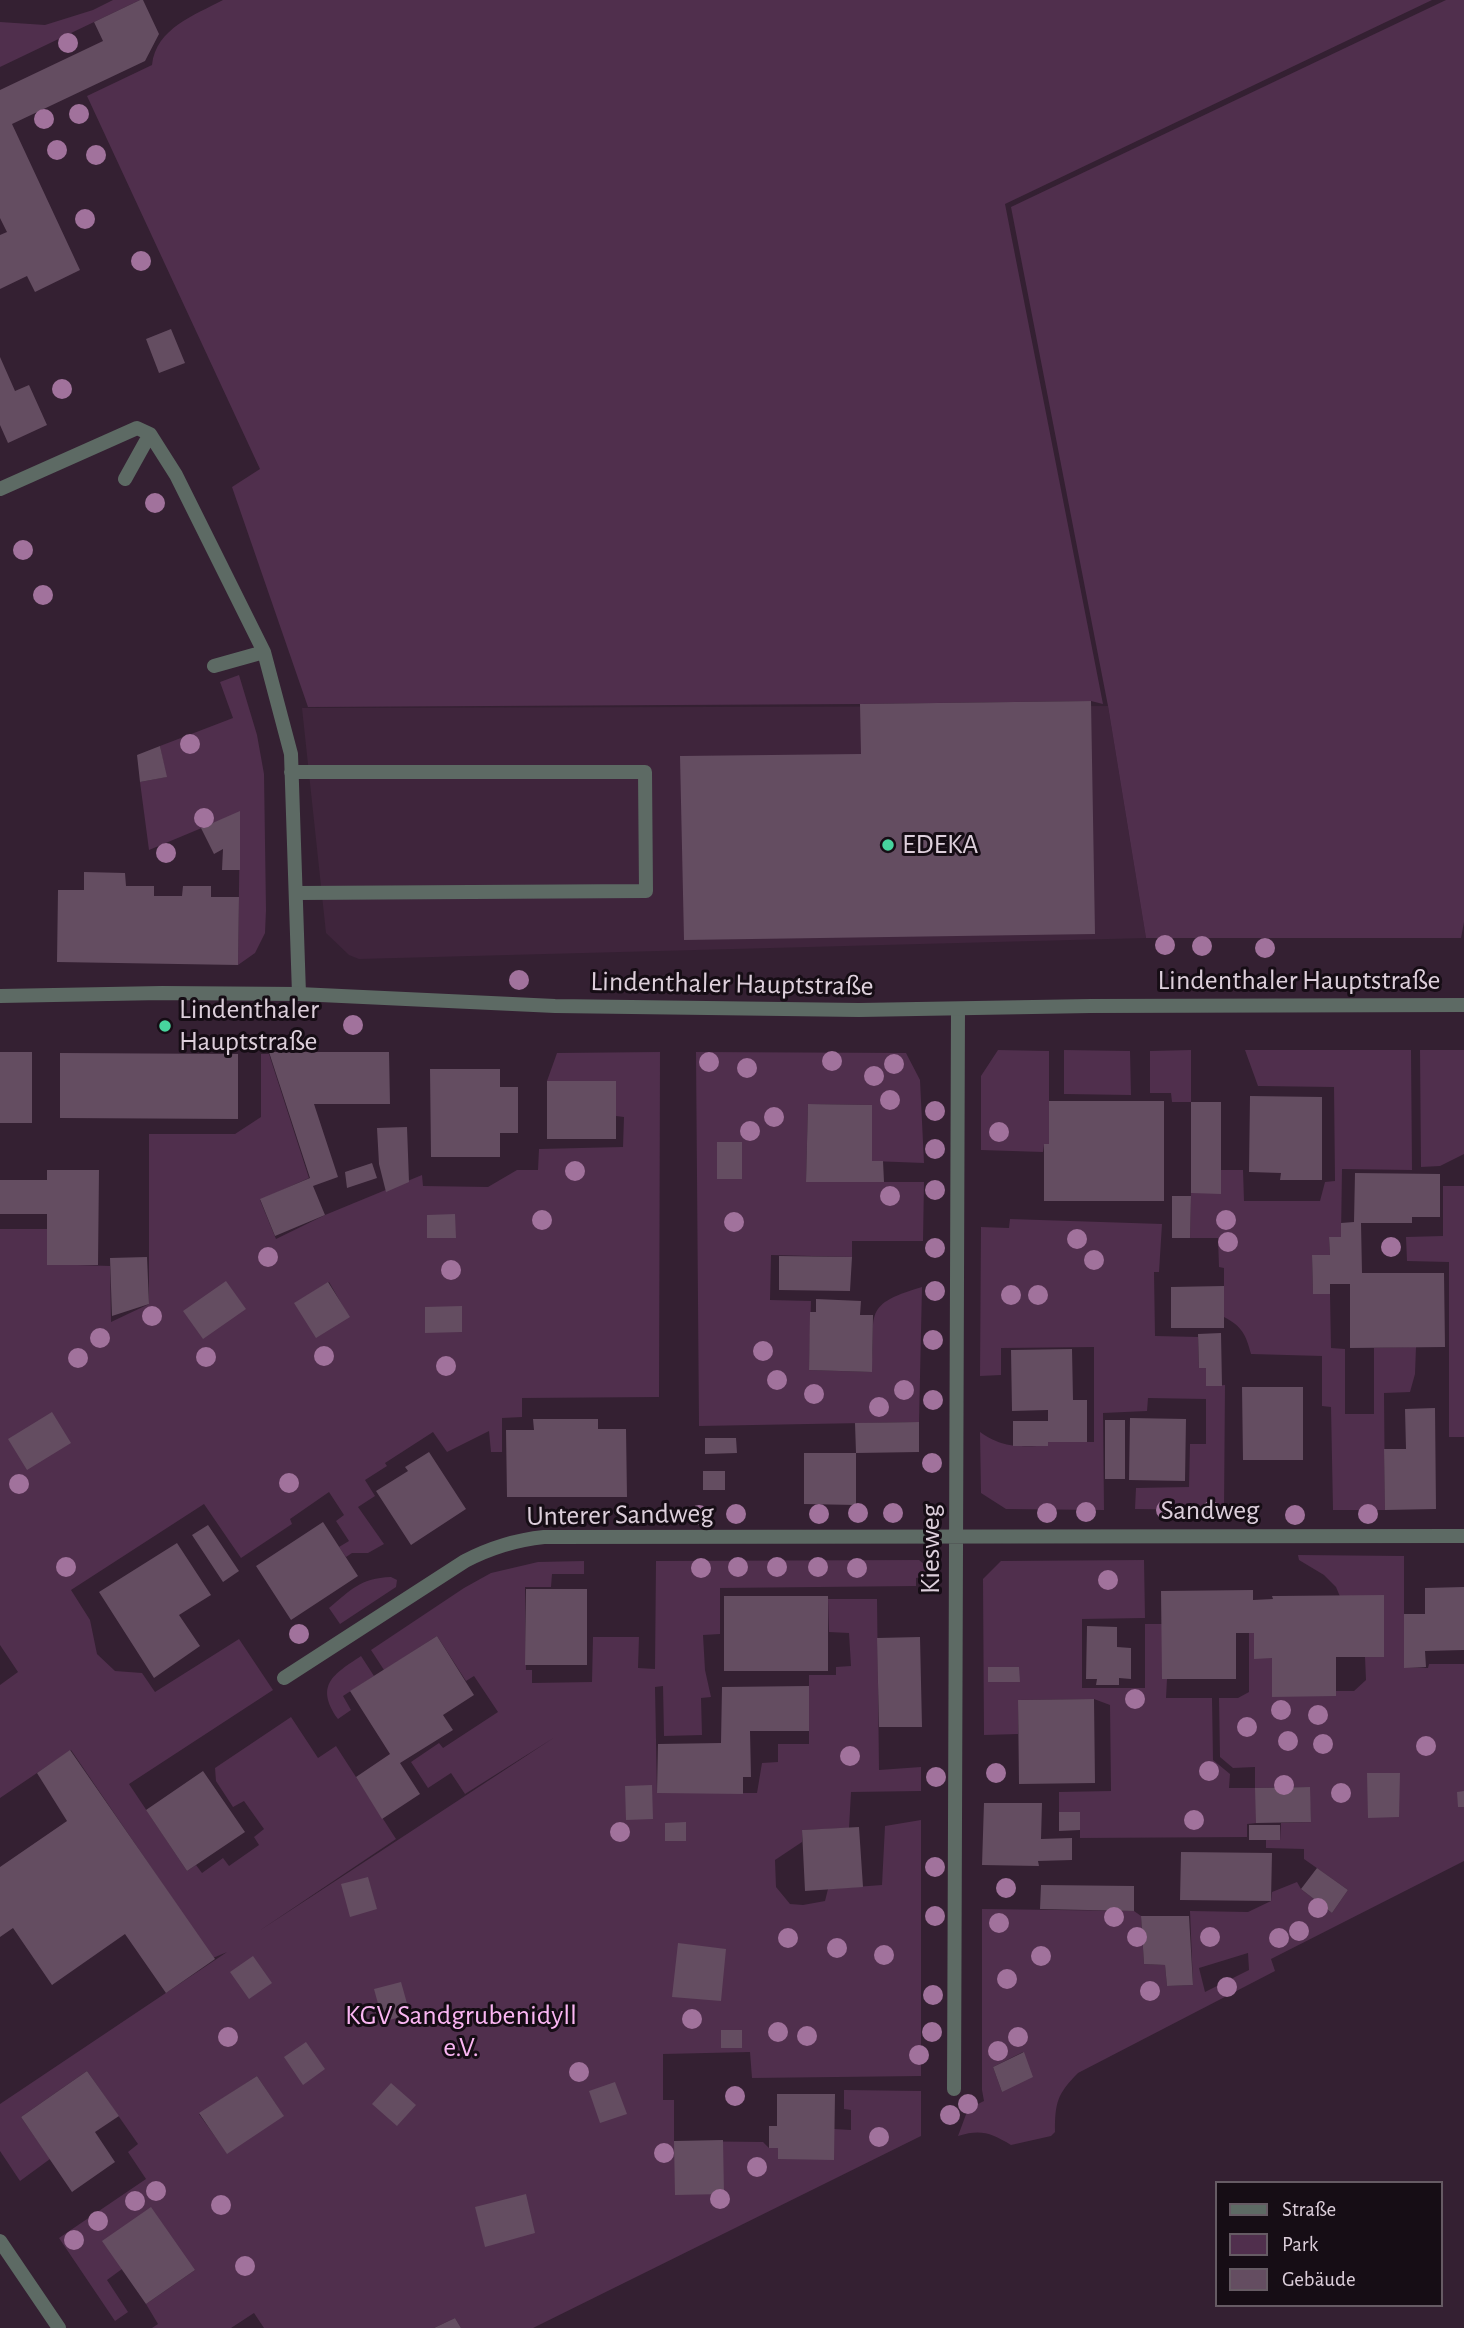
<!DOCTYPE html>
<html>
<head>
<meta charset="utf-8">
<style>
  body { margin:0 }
  #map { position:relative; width:1464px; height:2328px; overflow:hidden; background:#342032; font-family:"Alegreya Sans",sans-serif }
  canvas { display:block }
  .legend { position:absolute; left:1215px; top:2181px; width:228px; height:126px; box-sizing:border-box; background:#160d15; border:2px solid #665b64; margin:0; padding:9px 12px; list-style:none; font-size:21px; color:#ddcfdb }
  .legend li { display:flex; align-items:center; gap:14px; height:35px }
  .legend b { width:35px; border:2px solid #665b64 }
</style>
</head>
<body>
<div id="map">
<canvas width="1464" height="2328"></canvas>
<ul class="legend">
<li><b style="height:9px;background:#5d6a64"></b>Straße</li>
<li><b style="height:19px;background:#502f4d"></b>Park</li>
<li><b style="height:19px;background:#644d61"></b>Gebäude</li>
</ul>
</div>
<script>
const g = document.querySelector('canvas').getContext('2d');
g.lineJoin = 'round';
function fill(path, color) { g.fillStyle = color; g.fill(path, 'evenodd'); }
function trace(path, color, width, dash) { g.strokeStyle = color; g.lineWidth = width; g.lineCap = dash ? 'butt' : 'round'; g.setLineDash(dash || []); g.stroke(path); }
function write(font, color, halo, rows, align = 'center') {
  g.font = font + ' "Alegreya Sans",sans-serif'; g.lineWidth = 6; g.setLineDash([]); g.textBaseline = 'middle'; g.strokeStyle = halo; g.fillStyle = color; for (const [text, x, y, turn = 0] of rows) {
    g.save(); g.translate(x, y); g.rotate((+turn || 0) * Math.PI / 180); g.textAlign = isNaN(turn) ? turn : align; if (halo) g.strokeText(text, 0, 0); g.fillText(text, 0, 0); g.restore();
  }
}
fill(new Path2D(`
  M 1108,706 L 1146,938 L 359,959 L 349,955 L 326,933 L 302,708 Z`), '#3f253c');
fill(new Path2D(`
  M 113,0 L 140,0 L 0,67 L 0,22 L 45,25 L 93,10 Z
  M 223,0 L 1432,0 L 1005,204 L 1103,704 L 1091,701 L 860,704 L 308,707 L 232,487 L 260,469 L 87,96 L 152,65 C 156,28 195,15 223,0 Z
  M 1446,0 L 1464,0 L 1464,922 L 1461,938 L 1146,938 L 1108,706 L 1011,207 Z
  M 239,675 L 257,735 L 264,774 L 266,910 L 265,933 L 255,953 L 238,965 L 240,812 L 149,850 L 140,782 L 166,777 L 160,746 L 233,718 L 220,682 Z
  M 998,1050 L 1049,1051 L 1049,1144 L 1044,1145 L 1043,1152 L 981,1150 L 981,1076 Z
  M 1064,1050 L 1130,1051 L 1131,1095 L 1064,1094 Z
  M 1191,1050 L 1191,1102 L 1172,1102 L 1171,1093 L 1150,1093 L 1150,1051 Z
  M 1245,1050 L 1411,1050 L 1412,1170 L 1342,1169 L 1341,1237 L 1329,1237 L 1330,1255 L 1312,1255 L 1313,1293 L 1330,1294 L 1331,1348 L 1345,1349 L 1345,1414 L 1374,1414 L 1374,1348 L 1416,1347 L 1415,1374 L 1410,1392 L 1384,1393 L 1385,1510 L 1333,1510 L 1331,1407 L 1322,1406 L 1322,1356 L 1251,1354 C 1246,1335 1242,1326 1224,1317 L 1224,1268 L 1219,1267 L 1218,1238 L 1190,1238 L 1191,1193 L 1221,1193 L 1221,1170 L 1243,1170 L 1244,1201 L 1320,1201 L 1325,1182 L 1335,1181 L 1334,1087 L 1258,1086 Z
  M 1420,1050 L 1464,1050 L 1464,1154 L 1440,1166 L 1421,1167 Z
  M 660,1052 L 659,1397 L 522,1398 L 522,1417 L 502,1418 L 502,1452 L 491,1452 L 489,1431 L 447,1452 L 433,1432 L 385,1463 L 387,1466 L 365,1480 L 375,1496 L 358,1507 L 384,1544 L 368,1553 L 352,1553 L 346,1557 L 339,1547 L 349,1541 L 336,1521 L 344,1515 L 329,1492 L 290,1519 L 292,1524 L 241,1558 L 204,1504 L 71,1590 L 90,1620 L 97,1654 L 115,1671 L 142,1673 L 155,1692 L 239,1639 L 273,1690 L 129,1784 L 187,1871 L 196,1865 L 202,1873 L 223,1858 L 229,1866 L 259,1845 L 254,1837 L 264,1829 L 244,1801 L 233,1807 L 216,1781 L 215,1768 L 291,1717 L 318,1758 L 336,1746 L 396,1839 L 259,1931 L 555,1737 L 465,1794 L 451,1773 L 428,1788 L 411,1762 L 439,1743 L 443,1748 L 498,1712 L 474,1676 L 466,1681 L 437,1636 L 384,1670 L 371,1650 L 464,1588 L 491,1573 L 538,1562 L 584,1561 L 584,1574 L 552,1574 L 551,1587 L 525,1587 L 526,1670 L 532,1670 L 532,1683 L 592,1682 L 593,1637 L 639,1637 L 638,1668 L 655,1669 L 656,1561 L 919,1560 L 936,1574 L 916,1578 L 916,1586 L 720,1588 L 720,1634 L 703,1635 L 705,1670 L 711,1697 L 701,1698 L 702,1735 L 664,1736 L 663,1686 L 655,1687 L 657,1793 L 757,1793 L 762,1763 L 778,1762 L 778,1744 L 809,1744 L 809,1675 L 836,1675 L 836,1667 L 851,1666 L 849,1633 L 829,1632 L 828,1599 L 877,1599 L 879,1770 L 921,1767 L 921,1791 L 851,1792 L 849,1828 L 802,1830 L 802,1842 L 775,1860 L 776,1887 L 790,1904 L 803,1905 L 825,1901 L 828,1889 L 882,1885 L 885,1826 L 921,1820 L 921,2076 L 752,2078 L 750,2052 L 663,2054 L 663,2100 L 674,2100 L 674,2141 L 763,2142 L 769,2148 L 778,2148 L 778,2159 L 834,2129 L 851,2130 L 851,2110 L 844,2109 L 844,2090 L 921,2091 L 921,2136 L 533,2328 L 461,2328 L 455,2318 L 434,2328 L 264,2328 L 254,2313 L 231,2328 L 152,2328 L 158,2324 L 146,2304 L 195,2270 L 122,2269 L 107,2280 L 128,2312 L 115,2321 L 59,2238 L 146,2179 L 128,2152 L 138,2144 L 87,2071 L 21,2117 L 50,2159 L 20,2181 L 0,2151 L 0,2104 L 227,1952 L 213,1958 L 71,1750 L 0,1798 L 0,1685 L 18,1672 L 0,1645 L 0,1229 L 47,1229 L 47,1264 L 110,1266 L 111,1322 L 149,1304 L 149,1134 L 235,1134 L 261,1117 L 261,1054 L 269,1054 L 309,1178 L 260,1200 L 276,1239 L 325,1215 L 422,1175 L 423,1186 L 488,1187 L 517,1170 L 538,1170 L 539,1149 L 623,1147 L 624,1117 L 616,1116 L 616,1081 L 547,1081 L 557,1053 ZM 329,1282 L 349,1317 L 295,1303 ZM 257,2076 L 283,2115 L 227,2153 L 199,2114 Z
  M 696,1052 L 906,1053 L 920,1080 L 924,1163 L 872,1161 L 872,1105 L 808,1104 L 806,1182 L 924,1182 L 923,1241 L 852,1241 L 852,1257 L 771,1255 L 770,1300 L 811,1301 L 809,1370 L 871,1372 C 878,1316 857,1306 922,1287 L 919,1422 L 699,1426 Z
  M 1443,1186 L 1464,1186 L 1464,1437 L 1449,1437 L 1449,1262 L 1407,1261 L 1406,1237 L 1443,1236 Z
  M 1010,1219 L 1162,1224 L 1159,1272 L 1154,1272 L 1155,1336 L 1198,1337 L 1199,1368 L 1206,1368 L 1206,1386 L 1225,1385 L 1224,1510 L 1135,1509 L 1136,1488 L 1189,1487 L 1190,1444 L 1206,1444 L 1206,1399 L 1148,1398 L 1147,1411 L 1103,1413 L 1104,1510 L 1006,1509 L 981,1493 L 980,1432 C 1004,1449 1019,1446 1047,1446 L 1048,1442 L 1094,1442 L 1094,1347 L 1001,1348 L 1001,1375 L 980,1376 L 981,1227 L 1009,1228 Z
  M 1298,1555 L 1404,1556 L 1404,1667 L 1428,1668 L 1429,1664 L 1464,1664 L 1464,1861 L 1271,1959 L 1275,1971 L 1078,2073 C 1057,2094 1055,2103 1055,2132 L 1051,2136 L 1011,2145 C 991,2133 981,2129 958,2136 L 968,2109 L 984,2101 L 982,2090 L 982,1909 L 1134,1911 L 1141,1916 L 1144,1964 L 1165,1965 L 1167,1986 L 1193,1985 L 1190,1911 L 1248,1912 L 1271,1901 L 1272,1892 L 1297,1882 L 1301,1889 L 1332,1913 L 1348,1890 L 1304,1859 L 1304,1849 L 1266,1848 L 1266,1840 L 1280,1840 L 1281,1823 L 1311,1822 L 1309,1787 L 1256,1788 L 1256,1823 L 1247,1824 L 1247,1837 L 1080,1838 L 1080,1812 L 1059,1812 L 1059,1792 L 1111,1791 L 1110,1705 L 1094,1699 L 1018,1700 L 1018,1734 L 984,1735 L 983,1579 L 1001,1561 L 1144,1560 L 1145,1618 L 1082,1619 L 1082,1688 L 1145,1688 L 1145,1624 L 1162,1624 L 1162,1679 L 1167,1679 L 1166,1698 L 1212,1698 L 1213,1760 L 1230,1774 L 1229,1788 L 1255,1788 L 1255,1767 L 1233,1768 L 1220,1757 L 1219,1698 L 1238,1698 L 1249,1692 L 1249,1633 L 1254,1633 L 1254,1658 L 1272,1658 L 1273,1695 L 1336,1696 L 1336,1691 L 1354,1691 L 1366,1680 L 1365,1657 L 1336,1587 L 1324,1575 L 1299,1560 ZM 1248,1953 L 1249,1970 L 1205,1992 L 1199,1968 ZM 1023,2052 L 1002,2092 L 993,2067 Z
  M 391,1577 L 397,1580 L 396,1587 L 340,1624 L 329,1608 C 351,1590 360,1578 391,1577 Z
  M 361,1656 L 374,1676 L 343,1696 L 351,1710 L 338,1719 C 314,1685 334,1674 361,1656 Z`), '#502f4d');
fill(new Path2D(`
  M 140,0 L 143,0 L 159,34 L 145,61 L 12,124 L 80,270 L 35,292 L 27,276 L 0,289 L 0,235 L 7,232 L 0,218 L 0,90 L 103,41 L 94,22 Z
  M 171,329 L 185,363 L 159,373 L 146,339 Z
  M 0,357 L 15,391 L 29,385 L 47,425 L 8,443 L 0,425 Z
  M 1091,701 L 1095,934 L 684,940 L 680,756 L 861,754 L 860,704 Z
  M 160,746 L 167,777 L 140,782 L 137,755 Z
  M 240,811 L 240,870 L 222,870 L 223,849 L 214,854 L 201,828 Z
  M 84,872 L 125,873 L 126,886 L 154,886 L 154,896 L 182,896 L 183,886 L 211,886 L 211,897 L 239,897 L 238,965 L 57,962 L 58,890 L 84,890 Z
  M 0,1052 L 32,1052 L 32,1123 L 0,1123 Z
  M 269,1052 L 389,1052 L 390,1104 L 314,1104 L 338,1177 L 313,1186 L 325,1215 L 275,1236 L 260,1199 L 310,1178 Z
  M 60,1053 L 238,1054 L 238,1119 L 60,1118 Z
  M 430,1069 L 500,1069 L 500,1087 L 518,1087 L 518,1133 L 500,1133 L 500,1157 L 431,1157 Z
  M 547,1081 L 616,1081 L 616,1139 L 547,1139 Z
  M 1250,1096 L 1322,1097 L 1322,1180 L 1280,1180 L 1281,1173 L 1249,1172 Z
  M 1049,1101 L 1164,1101 L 1164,1201 L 1044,1201 L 1044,1144 L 1049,1144 Z
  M 1191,1102 L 1221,1102 L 1221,1194 L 1191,1193 Z
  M 808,1104 L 872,1105 L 872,1161 L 883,1161 L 884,1182 L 806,1182 Z
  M 407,1127 L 409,1182 L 386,1192 L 379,1164 L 377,1128 Z
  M 717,1142 L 742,1142 L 742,1179 L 717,1179 Z
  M 372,1163 L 377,1178 L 347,1188 L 345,1172 Z
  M 47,1170 L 99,1170 L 98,1265 L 47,1265 L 47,1214 L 0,1214 L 0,1180 L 47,1180 Z
  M 1355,1173 L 1440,1174 L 1440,1217 L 1412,1217 L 1412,1223 L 1361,1223 L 1362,1273 L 1444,1273 L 1445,1347 L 1350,1348 L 1350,1284 L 1330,1284 L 1330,1294 L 1313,1294 L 1312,1255 L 1330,1255 L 1329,1237 L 1341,1237 L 1341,1223 L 1354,1222 Z
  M 1172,1196 L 1191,1196 L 1190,1238 L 1172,1238 Z
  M 455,1214 L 456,1238 L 427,1238 L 427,1215 Z
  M 779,1256 L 852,1257 L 850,1291 L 779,1290 Z
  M 147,1257 L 149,1304 L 112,1316 L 110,1258 Z
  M 226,1281 L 246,1309 L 203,1339 L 183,1311 Z
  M 328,1282 L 350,1317 L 316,1338 L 294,1303 Z
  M 1224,1286 L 1224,1328 L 1171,1328 L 1171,1287 Z
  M 816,1299 L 861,1301 L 860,1315 L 873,1315 L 872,1372 L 809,1370 L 810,1312 L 816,1312 Z
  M 462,1306 L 462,1332 L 425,1333 L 425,1307 Z
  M 1221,1333 L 1222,1386 L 1206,1386 L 1206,1368 L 1199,1368 L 1198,1334 Z
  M 1072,1349 L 1073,1400 L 1087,1400 L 1087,1442 L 1048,1442 L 1048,1446 L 1013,1446 L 1013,1421 L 1048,1421 L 1048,1410 L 1012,1411 L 1011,1350 Z
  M 1242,1387 L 1303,1387 L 1303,1460 L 1243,1460 Z
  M 1435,1408 L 1436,1509 L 1385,1510 L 1384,1449 L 1406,1449 L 1405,1409 Z
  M 52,1412 L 71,1443 L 27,1470 L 8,1439 Z
  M 1130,1418 L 1186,1419 L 1185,1481 L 1129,1480 Z
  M 533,1419 L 598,1419 L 598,1429 L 626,1429 L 627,1497 L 507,1497 L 506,1430 L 534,1430 Z
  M 1105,1420 L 1125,1420 L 1125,1479 L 1105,1479 Z
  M 919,1422 L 919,1452 L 856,1453 L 855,1423 Z
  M 705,1438 L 736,1438 L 737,1453 L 705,1454 Z
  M 429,1452 L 466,1509 L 411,1545 L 376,1491 L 408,1471 L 405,1467 Z
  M 804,1453 L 856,1453 L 856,1505 L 804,1504 Z
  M 703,1471 L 725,1471 L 725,1490 L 703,1490 Z
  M 323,1522 L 358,1576 L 291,1620 L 256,1566 Z
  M 208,1525 L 239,1571 L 223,1582 L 192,1535 Z
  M 177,1543 L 211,1595 L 179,1615 L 200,1646 L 154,1678 L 99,1592 Z
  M 1464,1587 L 1464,1650 L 1425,1651 L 1426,1667 L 1404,1668 L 1404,1614 L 1425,1614 L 1425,1588 Z
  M 526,1589 L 587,1589 L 587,1665 L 525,1665 Z
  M 1253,1590 L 1253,1600 L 1273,1599 L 1272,1596 L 1276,1596 L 1384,1595 L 1384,1657 L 1336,1657 L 1336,1696 L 1272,1697 L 1272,1658 L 1254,1659 L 1254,1633 L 1236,1633 L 1236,1679 L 1162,1679 L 1161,1591 Z
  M 724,1596 L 828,1596 L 828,1671 L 724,1671 Z
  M 1087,1626 L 1117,1627 L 1117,1647 L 1131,1648 L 1131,1679 L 1119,1678 L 1119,1685 L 1096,1685 L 1097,1679 L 1086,1679 Z
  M 437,1636 L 474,1695 L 443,1715 L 453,1730 L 400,1763 L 420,1794 L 382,1819 L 356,1777 L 390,1754 L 350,1691 Z
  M 920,1637 L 922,1727 L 879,1727 L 877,1638 Z
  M 988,1667 L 1019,1667 L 1020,1682 L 988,1682 Z
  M 809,1686 L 809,1731 L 750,1731 L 751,1777 L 743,1777 L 743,1794 L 657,1793 L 658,1744 L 721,1743 L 722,1687 Z
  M 1094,1699 L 1095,1783 L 1019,1784 L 1018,1700 Z
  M 70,1750 L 215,1959 L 166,1993 L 125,1934 L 52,1985 L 13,1928 L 0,1937 L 0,1867 L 67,1821 L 37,1773 Z
  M 203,1771 L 245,1832 L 187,1871 L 146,1810 Z
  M 1367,1773 L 1400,1773 L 1399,1817 L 1368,1818 Z
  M 652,1785 L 653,1819 L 626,1820 L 625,1786 Z
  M 1310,1787 L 1311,1822 L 1256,1823 L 1255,1788 Z
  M 1464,1791 L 1464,1807 L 1458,1807 L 1457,1792 Z
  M 984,1803 L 1042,1803 L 1041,1839 L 1072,1838 L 1072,1860 L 1038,1861 L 1039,1866 L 982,1865 Z
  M 1059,1812 L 1080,1812 L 1080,1830 L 1059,1831 Z
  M 686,1822 L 686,1841 L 665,1841 L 665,1823 Z
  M 1249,1825 L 1280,1825 L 1280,1840 L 1249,1840 Z
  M 859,1827 L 863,1887 L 805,1891 L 802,1830 Z
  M 1181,1852 L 1272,1853 L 1271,1901 L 1180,1900 Z
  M 1317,1868 L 1348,1890 L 1332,1913 L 1301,1889 Z
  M 368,1877 L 377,1909 L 350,1917 L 341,1884 Z
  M 1041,1885 L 1134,1886 L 1134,1911 L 1040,1909 Z
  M 1141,1916 L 1189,1916 L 1193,1985 L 1167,1986 L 1165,1965 L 1144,1964 Z
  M 678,1943 L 726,1949 L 721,2001 L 672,1997 Z
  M 253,1956 L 272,1983 L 249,1999 L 230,1972 Z
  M 401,1982 L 410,2014 L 383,2022 L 374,1989 Z
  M 721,2030 L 742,2030 L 742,2048 L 721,2048 Z
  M 306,2042 L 325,2069 L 303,2085 L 284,2057 Z
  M 1024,2052 L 1033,2077 L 1002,2092 L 993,2067 Z
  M 87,2071 L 119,2116 L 95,2132 L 115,2162 L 72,2192 L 21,2117 Z
  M 257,2076 L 284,2116 L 227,2154 L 199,2113 Z
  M 615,2082 L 627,2114 L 600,2123 L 589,2091 Z
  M 391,2083 L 416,2105 L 397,2126 L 372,2104 Z
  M 777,2094 L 835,2094 L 834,2160 L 778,2159 L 778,2148 L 769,2148 L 769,2126 L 777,2126 Z
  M 723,2140 L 724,2194 L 675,2195 L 674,2141 Z
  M 526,2194 L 535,2233 L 485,2247 L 475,2207 Z
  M 151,2207 L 195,2270 L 146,2304 L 102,2241 Z
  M 455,2318 L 461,2328 L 434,2328 Z`), '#644d61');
trace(new Path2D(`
  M 125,479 L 150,434
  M 0,489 L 137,428 L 150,434 L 176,475 L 264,652 L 291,754 L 299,994
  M 214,666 L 264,652
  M 291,772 L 645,772 L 646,891 L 297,893`), '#5d6a64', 14);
trace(new Path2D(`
  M 284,1678 L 465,1561 C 490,1548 515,1540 544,1537 L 1464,1536
  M 954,2089 L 958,1009
  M 0,2241 L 59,2328`), '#5d6a64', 14);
trace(new Path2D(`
  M 0,996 L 162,993 L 299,994 L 555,1006 L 859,1010 L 1091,1006 L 1464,1005`), '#5d6a64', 14);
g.fillStyle = '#a1729c';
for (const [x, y] of [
  [68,43],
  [79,114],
  [44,119],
  [57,150],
  [96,155],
  [85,219],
  [141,261],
  [62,389],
  [155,503],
  [23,550],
  [43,595],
  [190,744],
  [204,818],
  [166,853],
  [1165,945],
  [1202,946],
  [1265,948],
  [519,980],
  [353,1025],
  [832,1061],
  [709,1062],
  [894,1064],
  [747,1068],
  [874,1076],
  [890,1100],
  [935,1111],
  [774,1117],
  [750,1131],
  [999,1132],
  [935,1149],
  [575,1171],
  [935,1190],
  [890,1196],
  [542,1220],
  [1226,1220],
  [734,1222],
  [1077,1239],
  [1228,1242],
  [1391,1247],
  [935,1248],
  [268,1257],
  [1094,1260],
  [451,1270],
  [935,1291],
  [1011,1295],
  [1038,1295],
  [152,1316],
  [100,1338],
  [933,1340],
  [763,1351],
  [324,1356],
  [206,1357],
  [78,1358],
  [446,1366],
  [777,1380],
  [904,1390],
  [814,1394],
  [933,1400],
  [879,1407],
  [932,1463],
  [289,1483],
  [19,1484],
  [1166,1510],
  [1211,1511],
  [1086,1512],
  [858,1513],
  [893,1513],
  [1047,1513],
  [736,1514],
  [819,1514],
  [1368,1514],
  [699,1515],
  [1295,1515],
  [66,1567],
  [738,1567],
  [777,1567],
  [818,1567],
  [701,1568],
  [857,1568],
  [1108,1580],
  [299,1634],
  [1135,1699],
  [1281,1710],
  [1318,1715],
  [1247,1727],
  [1288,1741],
  [1323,1744],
  [1426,1746],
  [850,1756],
  [1209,1771],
  [996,1773],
  [936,1777],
  [1284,1785],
  [1341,1793],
  [1194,1820],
  [620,1832],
  [935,1867],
  [1006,1888],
  [1318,1908],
  [935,1916],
  [1114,1917],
  [999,1923],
  [1299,1931],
  [1137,1937],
  [1210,1937],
  [788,1938],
  [1279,1938],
  [837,1948],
  [884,1955],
  [1041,1956],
  [1007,1979],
  [1227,1987],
  [1150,1991],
  [933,1995],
  [692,2019],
  [778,2032],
  [932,2032],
  [807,2036],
  [228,2037],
  [1018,2037],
  [998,2051],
  [919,2055],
  [579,2072],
  [735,2096],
  [968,2104],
  [950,2115],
  [879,2137],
  [664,2153],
  [757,2167],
  [156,2191],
  [720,2199],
  [135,2201],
  [221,2205],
  [98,2221],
  [74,2240],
  [245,2266]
]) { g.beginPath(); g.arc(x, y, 10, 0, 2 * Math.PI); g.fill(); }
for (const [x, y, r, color] of [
  [888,845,7,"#47d49e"],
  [165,1026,7,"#47d49e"]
]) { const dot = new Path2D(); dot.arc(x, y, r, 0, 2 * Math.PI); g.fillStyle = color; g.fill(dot); trace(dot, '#160d15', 2.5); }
write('28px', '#ddcfdb', '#160d15', [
  ["EDEKA",902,845],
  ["Lindenthaler",179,1010],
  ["Hauptstraße",179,1042]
], 'left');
write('28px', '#ddcfdb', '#160d15', [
  ["Lindenthaler Hauptstraße",1299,981],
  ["Lindenthaler Hauptstraße",732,984,1],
  ["Sandweg",1210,1511],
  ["Unterer Sandweg",620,1515,-1],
  ["Kiesweg",931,1549,-90]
]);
write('28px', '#fbb6f3', '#160d15', [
  ["KGV Sandgrubenidyll",461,2016],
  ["e.V.",461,2048]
]);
</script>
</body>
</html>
